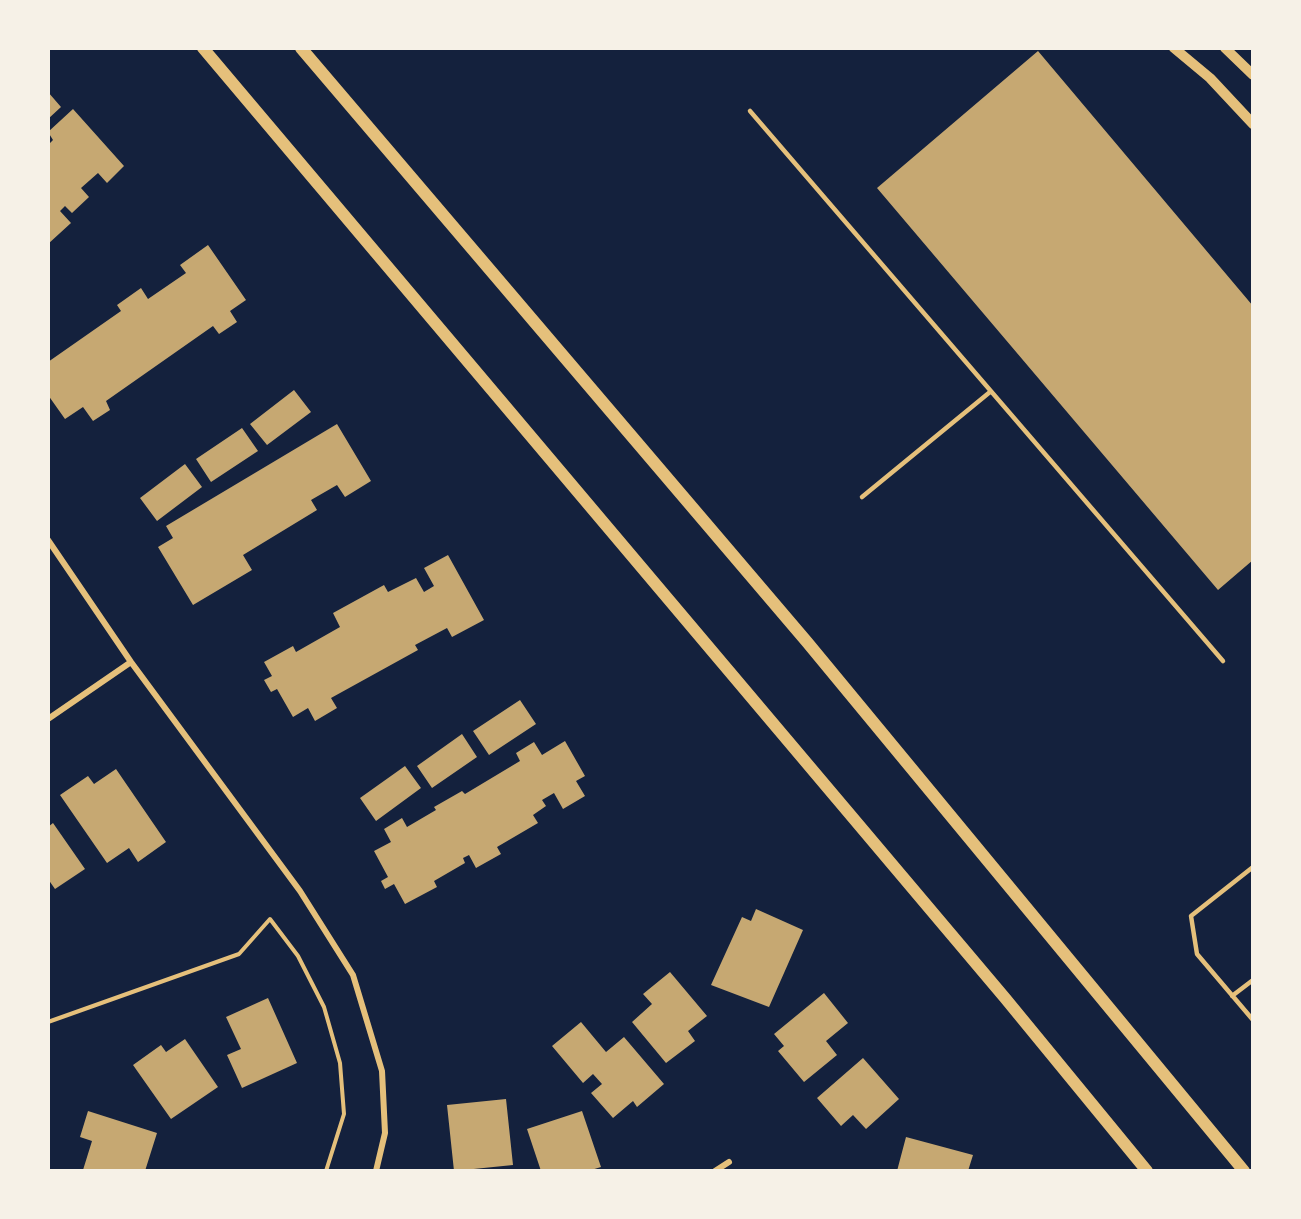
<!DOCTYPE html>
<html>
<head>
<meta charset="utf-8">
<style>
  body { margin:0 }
  #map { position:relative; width:1301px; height:1219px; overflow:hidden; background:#14213d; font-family:"Public Sans",sans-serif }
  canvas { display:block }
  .frame { position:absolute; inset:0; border:50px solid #f6f1e7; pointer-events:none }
</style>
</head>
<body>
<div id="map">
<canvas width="1301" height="1219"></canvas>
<div class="frame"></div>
</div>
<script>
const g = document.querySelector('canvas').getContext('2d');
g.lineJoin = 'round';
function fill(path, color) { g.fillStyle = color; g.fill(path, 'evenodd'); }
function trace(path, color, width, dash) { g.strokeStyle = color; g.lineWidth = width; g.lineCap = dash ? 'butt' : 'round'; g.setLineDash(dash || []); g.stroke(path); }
fill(new Path2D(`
  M 1038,51 L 1253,306 L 1253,560 L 1218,590 L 877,188 Z
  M 48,92 L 61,107 L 48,119 Z
  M 73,109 L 124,166 L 107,183 L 98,173 L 81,188 L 89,197 L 72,213 L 65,206 L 60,211 L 71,223 L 48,244 L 48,145 L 53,140 L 48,132 Z
  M 208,245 L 246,300 L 230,311 L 237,322 L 219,334 L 213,326 L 106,401 L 110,410 L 93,421 L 83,407 L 65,419 L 48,395 L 48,362 L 121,311 L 117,305 L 141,288 L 148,299 L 186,273 L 180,265 Z
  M 294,390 L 311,412 L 267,445 L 250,424 Z
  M 337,424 L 371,481 L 345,497 L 337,485 L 311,500 L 317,510 L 243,555 L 252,570 L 193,605 L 158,547 L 173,538 L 166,526 Z
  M 242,428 L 258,451 L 211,482 L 196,459 Z
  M 185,464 L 202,487 L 157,521 L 140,498 Z
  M 448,555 L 484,620 L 452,637 L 447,628 L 415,645 L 418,650 L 331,698 L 337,708 L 315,721 L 308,708 L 293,717 L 277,689 L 271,692 L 264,680 L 272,676 L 264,662 L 293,646 L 296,652 L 340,627 L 333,613 L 384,585 L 388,592 L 416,578 L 424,592 L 434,586 L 424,568 Z
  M 520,700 L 536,724 L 489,755 L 473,731 Z
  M 462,734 L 477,757 L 432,788 L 417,766 Z
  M 565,741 L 585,776 L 576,781 L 585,796 L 563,809 L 554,793 L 542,800 L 546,806 L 533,815 L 538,823 L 497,847 L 501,854 L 476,868 L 469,855 L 463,858 L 465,863 L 434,881 L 437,887 L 405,904 L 394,884 L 385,889 L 381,881 L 388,877 L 374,851 L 391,842 L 384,829 L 402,818 L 407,827 L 436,810 L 434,807 L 462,791 L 465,794 L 520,761 L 516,753 L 534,742 L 542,755 Z
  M 405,766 L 421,788 L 376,821 L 360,798 Z
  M 116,769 L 166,842 L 138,862 L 129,848 L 107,863 L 60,795 L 88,776 L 94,784 Z
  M 53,823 L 85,869 L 55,889 L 48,879 L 48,827 Z
  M 756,909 L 803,930 L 769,1007 L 711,985 L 742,917 L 751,921 Z
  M 670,972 L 707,1016 L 688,1031 L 695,1041 L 666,1063 L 632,1022 L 652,1004 L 643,994 Z
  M 824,993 L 848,1023 L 826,1041 L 837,1055 L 804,1082 L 778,1051 L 784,1046 L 774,1034 Z
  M 268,998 L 297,1063 L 242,1088 L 227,1055 L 241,1049 L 226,1017 Z
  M 581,1022 L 606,1052 L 624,1037 L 664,1084 L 637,1107 L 633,1101 L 613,1118 L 591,1093 L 602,1084 L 593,1074 L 583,1083 L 552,1046 Z
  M 185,1039 L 218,1087 L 171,1119 L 133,1065 L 161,1045 L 166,1052 Z
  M 863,1058 L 899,1099 L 866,1129 L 853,1115 L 841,1126 L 817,1098 Z
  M 506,1099 L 513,1165 L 454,1171 L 447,1105 Z
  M 88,1111 L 157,1133 L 145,1171 L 83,1170 L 92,1141 L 80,1137 Z
  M 582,1111 L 601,1167 L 588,1171 L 541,1171 L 527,1129 Z
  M 906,1137 L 973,1155 L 968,1171 L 897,1171 Z`), '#c6a872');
trace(new Path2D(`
  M 48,1022 L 239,954 L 270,919 L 298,956 L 324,1007 L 340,1063 L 344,1114 L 326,1171`), '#e5c07b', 4);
trace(new Path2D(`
  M 750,111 L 1223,661
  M 862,497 L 990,392
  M 1253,867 L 1191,916 L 1197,954 L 1253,1020
  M 1232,996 L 1253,980`), '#e5c07b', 4.5);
trace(new Path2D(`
  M 48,540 L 131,662 L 300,891 L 353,975 L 382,1071 L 385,1133 L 376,1171
  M 48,719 L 131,662
  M 715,1171 L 729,1162`), '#e5c07b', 6);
trace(new Path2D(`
  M 1174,48 L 1210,78 L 1253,124
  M 1225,48 L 1253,75`), '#e5c07b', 10);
trace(new Path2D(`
  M 203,48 L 1005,998 L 1147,1171
  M 301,48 L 807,642 L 1244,1171`), '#e5c07b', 12);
</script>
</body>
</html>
